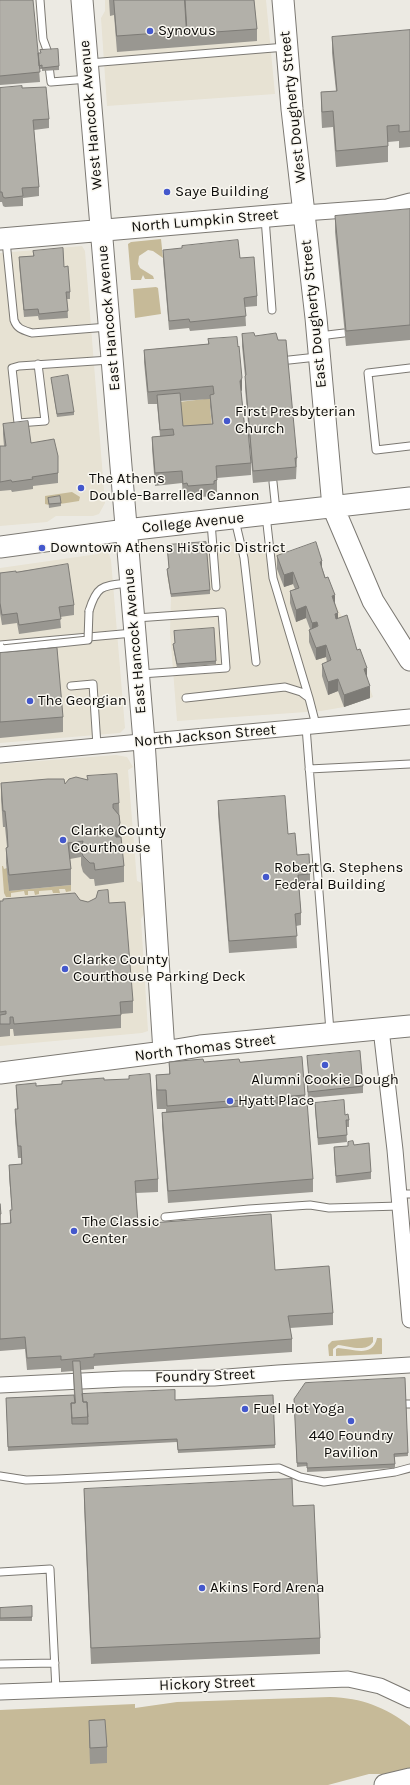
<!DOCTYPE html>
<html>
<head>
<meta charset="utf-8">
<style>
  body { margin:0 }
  canvas { display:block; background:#eceae3 }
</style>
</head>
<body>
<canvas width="410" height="1785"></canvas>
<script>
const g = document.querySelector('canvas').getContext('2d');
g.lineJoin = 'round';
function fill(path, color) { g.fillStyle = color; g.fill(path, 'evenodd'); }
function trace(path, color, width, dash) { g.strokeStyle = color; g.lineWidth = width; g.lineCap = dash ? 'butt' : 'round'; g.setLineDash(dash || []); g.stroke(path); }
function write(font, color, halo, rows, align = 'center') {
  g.font = font + ' Karla,sans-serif'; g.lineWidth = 3; g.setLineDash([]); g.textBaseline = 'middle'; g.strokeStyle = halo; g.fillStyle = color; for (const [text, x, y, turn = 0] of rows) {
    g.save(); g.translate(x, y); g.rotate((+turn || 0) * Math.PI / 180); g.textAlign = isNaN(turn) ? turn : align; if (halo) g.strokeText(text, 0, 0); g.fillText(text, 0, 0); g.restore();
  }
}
fill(new Path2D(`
  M 105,0 L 266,0 L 275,94 L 107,106 L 101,18 L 105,11 Z
  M 82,246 L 85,251 L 105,503 L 99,514 L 93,516 L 56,516 L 47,522 L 0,526 L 0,253 Z
  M 231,542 L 316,555 L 328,589 L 347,627 L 373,697 L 344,707 L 321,711 L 177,721 L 170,632 L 171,597 L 167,578 L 167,572 L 169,572 L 167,549 Z
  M 93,545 L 104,548 L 109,554 L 111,560 L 125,728 L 120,733 L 0,743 L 0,568 L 98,554 L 93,548 Z
  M 116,755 L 127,757 L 133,767 L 128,770 L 137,881 L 142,883 L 145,912 L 141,919 L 148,1031 L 142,1033 L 0,1046 L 0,764 Z`), '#e7e2d3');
fill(new Path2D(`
  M 161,239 L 163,258 L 153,251 L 148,250 L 139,256 L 138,264 L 140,268 L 153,276 L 154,279 L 145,279 L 143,275 L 141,280 L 131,280 L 128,244 L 131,242 Z
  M 156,287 L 158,288 L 161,314 L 135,318 L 133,289 Z
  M 213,398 L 210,407 L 213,436 L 183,438 L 179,402 Z
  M 72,492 L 80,497 L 79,501 L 60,504 L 49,501 L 49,505 L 45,504 L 45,496 Z
  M 2,866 L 3,866 L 4,869 L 7,868 L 9,891 L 71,885 L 71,891 L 66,892 L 65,889 L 59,889 L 60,893 L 53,893 L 52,890 L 39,891 L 39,894 L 35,895 L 34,891 L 28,891 L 28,895 L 25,895 L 24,891 L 11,893 L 11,897 L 6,897 L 4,893 Z
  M 373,1337 L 373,1342 C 366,1353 349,1346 338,1345 L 333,1349 L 333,1356 L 329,1356 L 328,1345 L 332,1341 Z
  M 377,1338 L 381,1338 L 382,1339 L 382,1354 L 336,1356 L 336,1349 L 338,1348 C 353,1349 373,1358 377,1338 Z
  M 330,1697 C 362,1698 385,1707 410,1726 L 410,1768 L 384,1774 L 369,1774 L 328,1785 L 0,1785 L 0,1710 L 135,1704 L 135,1708 L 177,1702 Z`), '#c6ba98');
const lane = new Path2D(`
  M 40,0 L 43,39 L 47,50 L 51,82 L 88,79
  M 89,63 L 286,47
  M 265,218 L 272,310
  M 6,241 L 14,320 C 17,329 23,330 32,333 L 108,327
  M 319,336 L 344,333
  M 280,361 L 317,357
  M 38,364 L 45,421 L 18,423 L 12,368 L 19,366 L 110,360
  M 410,368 L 368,373 L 376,450 L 410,446
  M 273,482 L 276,511
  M 266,515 L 273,578 L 309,698
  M 235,520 L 244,558 L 256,662
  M 211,522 L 216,587
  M 89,611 C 97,585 102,586 128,583
  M 136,618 L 222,612 L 226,668 L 141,674
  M 0,645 L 133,633
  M 71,686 L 93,684 L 97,746
  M 186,698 L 285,687 L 301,692 L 309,698 L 316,725
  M 306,727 L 330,1031
  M 309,769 L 410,764
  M 398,1194 L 410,1194
  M 165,1217 L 249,1209 L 310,1205 L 329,1208 L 400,1206
  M 406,1404 L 410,1404
  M 0,1476 L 26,1480 L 57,1479 L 279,1468 L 300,1477 L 324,1482 L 395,1472 L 410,1468
  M 0,1572 L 50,1569 L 56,1690
  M 0,1664 L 55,1663`);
const street = new Path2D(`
  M 304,213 L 387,207 L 410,201
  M 0,755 L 410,717
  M 381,1029 L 395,1150 L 410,1320
  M 0,1385 L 123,1379 L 214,1378 L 278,1373 L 410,1365
  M 0,1692 L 348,1679 L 380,1686 L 410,1700`);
const secondary = new Path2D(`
  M 82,0 L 144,741 L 164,1052
  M 283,0 L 292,109 L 316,318 L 333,507 L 373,601 L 410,660
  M 0,239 L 304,213
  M 0,547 L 126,530 L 410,498
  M 0,1073 L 164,1052 L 200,1046 L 410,1026
  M 385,1785 L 410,1779`);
trace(lane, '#7c7973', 9);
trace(street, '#7c7973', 17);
trace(secondary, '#7c7973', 23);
trace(lane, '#fff', 7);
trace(street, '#fff', 15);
trace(secondary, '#fff', 21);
const laneBridge = new Path2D(`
  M 0,646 L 2,649 L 88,640 L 89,611`);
trace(laneBridge, '#7c7973', 9, []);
trace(laneBridge, '#fff', 7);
fill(new Path2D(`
  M 0,0 L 38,53 L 59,66 L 59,70 L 42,71 L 42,69 L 39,69 L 40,82 L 0,85 Z
  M 109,0 L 254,0 L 257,29 L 257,41 L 117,52 L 114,15 L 110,16 Z
  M 410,30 L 410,147 L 399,148 L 399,141 L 388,142 L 388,162 L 336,167 L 333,127 L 322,128 L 321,108 L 321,92 L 336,91 L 332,53 L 332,37 Z
  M 0,88 L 22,88 L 49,119 L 49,128 L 34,130 L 39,187 L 39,196 L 23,198 L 23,206 L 5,207 L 3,206 L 2,202 L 0,202 Z
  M 410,209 L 410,340 L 346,346 L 335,232 L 335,216 Z
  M 163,250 L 240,258 L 257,296 L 257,306 L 245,307 L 246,326 L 190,331 L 189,328 L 169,330 L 163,260 Z
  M 33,251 L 64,267 L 70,292 L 70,299 L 67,299 L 68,318 L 39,320 L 38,316 L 24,317 L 19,264 L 19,257 L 33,256 Z
  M 242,334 L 255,336 L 297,458 L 296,479 L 253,483 L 245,388 L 245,376 L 242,346 Z
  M 208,339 L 242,390 L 241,391 L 245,430 L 251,463 L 251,475 L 217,478 L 217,492 L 214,493 L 214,496 L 188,498 L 187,495 L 183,496 L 182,483 L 155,486 L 152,449 L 152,437 L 160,436 L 157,404 L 148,404 L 144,362 L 144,350 L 208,344 ZM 210,399 L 210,407 L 212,424 L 183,426 L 180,401 Z
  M 51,378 L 74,412 L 74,415 L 57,417 Z
  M 3,424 L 31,443 L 58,473 L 58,483 L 33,486 L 33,489 L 12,492 L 11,490 L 0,491 L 0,446 L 4,446 L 3,434 Z
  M 48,498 L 61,503 L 61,506 L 49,508 Z
  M 167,545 L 210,590 L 210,594 L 171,597 L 167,572 L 167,569 L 169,568 Z
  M 277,556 L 322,568 L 335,603 L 338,618 L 357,650 L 367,676 L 370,698 L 344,707 L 338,691 L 328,695 L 322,676 L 322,664 L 327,662 L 326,657 L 316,660 L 309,642 L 309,630 L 310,629 L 306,618 L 296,622 L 290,603 L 290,591 L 295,589 L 293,584 L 284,587 L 277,569 Z
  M 16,572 L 74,605 L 74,615 L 60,617 L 61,628 L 19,634 L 17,623 L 2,625 L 0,613 L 0,573 Z
  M 174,631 L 216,661 L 216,664 L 177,668 L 173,647 L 173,644 L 175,643 Z
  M 0,653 L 63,717 L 63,732 L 0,738 Z
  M 1,783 L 65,784 L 119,803 L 120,837 L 124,866 L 124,882 L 95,886 L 94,879 L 90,879 L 83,872 L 81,865 L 81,857 L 70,859 L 71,869 L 71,885 L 9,891 L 6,863 L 6,848 L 7,847 L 5,827 L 3,827 L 1,799 Z
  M 218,801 L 288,834 L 297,855 L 310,874 L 310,887 L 299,887 L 301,913 L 301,925 L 296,926 L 297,948 L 229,953 L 218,814 Z
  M 80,900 L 88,902 L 109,903 L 133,1001 L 133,1013 L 121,1014 L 121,1028 L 14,1036 L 13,1029 L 10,1029 L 10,1036 L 0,1037 L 0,901 Z
  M 307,1056 L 363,1086 L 363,1093 L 308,1098 L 307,1085 L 307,1078 L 309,1078 Z
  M 169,1062 L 240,1062 L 305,1095 L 305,1101 L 313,1179 L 313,1192 L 168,1203 L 162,1125 L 162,1113 L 166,1112 L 166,1109 L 157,1109 L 156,1093 L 156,1075 L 169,1074 Z
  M 104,1080 L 158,1179 L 158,1192 L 136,1193 L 138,1224 L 275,1270 L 333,1313 L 333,1325 L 290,1328 L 292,1339 L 292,1352 L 94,1366 L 94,1369 L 81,1370 L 82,1394 L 175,1400 L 273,1395 L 275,1448 L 178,1453 L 177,1442 L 8,1451 L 6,1398 L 74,1395 L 73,1371 L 61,1372 L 61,1368 L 27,1370 L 25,1349 L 0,1351 L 0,1224 L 10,1223 L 10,1210 L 12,1210 L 9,1177 L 9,1165 L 21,1164 L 21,1158 L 18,1158 L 15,1121 L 15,1109 L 17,1109 L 16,1085 L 36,1086 Z
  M 315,1103 L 345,1115 L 349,1120 L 349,1127 L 346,1127 L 347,1142 L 318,1145 L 315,1110 Z
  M 334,1147 L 371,1172 L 371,1179 L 336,1183 L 334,1154 Z
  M 0,1204 L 1,1214 L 1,1224 L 0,1224 Z
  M 405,1378 L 408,1456 L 395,1457 L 395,1468 L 307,1472 L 307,1466 L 297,1467 L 294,1399 Z
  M 84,1489 L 293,1506 L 320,1638 L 320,1654 L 91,1664 L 84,1505 Z
  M 32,1606 L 32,1621 L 0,1621 L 0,1608 Z
  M 89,1721 L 107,1747 L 107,1763 L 90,1764 L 89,1737 Z`), '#999791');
fill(new Path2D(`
  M 242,378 L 242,390 L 240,393 L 240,381 Z
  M 322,561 L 322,573 L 320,562 Z
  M 293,572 L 293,584 L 284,587 L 284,575 Z
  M 335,595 L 335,607 L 332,596 Z
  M 306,606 L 306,618 L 296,622 L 296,610 Z
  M 338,613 L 338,625 L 335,614 Z
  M 317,622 L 317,634 L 312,635 L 312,623 Z
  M 326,645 L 326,657 L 316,660 L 316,648 Z
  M 367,668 L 367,680 L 364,669 Z
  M 338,679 L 338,691 L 328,695 L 328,682 Z
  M 370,686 L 370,698 L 344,707 L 344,695 Z
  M 120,823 L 120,838 L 115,850 L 115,834 Z`), '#7d7b76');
const building = new Path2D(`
  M 0,0 L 33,0 L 40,72 L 0,76 Z
  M 114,0 L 185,0 L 187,31 L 117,36 Z
  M 185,0 L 254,0 L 257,29 L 187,34 Z
  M 410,30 L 410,131 L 399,132 L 399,125 L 387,126 L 388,146 L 336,151 L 333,111 L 322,112 L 321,92 L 337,91 L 332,37 Z
  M 58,49 L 59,66 L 42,68 L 42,65 L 39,66 L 38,53 L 41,53 L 40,50 Z
  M 22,86 L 22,88 L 46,87 L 49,119 L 33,120 L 39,187 L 22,188 L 23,196 L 5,198 L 3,197 L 2,192 L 0,192 L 0,88 Z
  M 410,209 L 410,325 L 346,331 L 335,216 Z
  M 238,240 L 240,258 L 254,257 L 257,296 L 244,298 L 246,316 L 190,322 L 189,319 L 169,321 L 163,250 L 182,248 L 182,246 Z
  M 63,248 L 64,267 L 68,266 L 70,292 L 66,292 L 68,311 L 39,314 L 38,309 L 24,310 L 19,257 L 34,256 L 33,251 Z
  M 254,333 L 255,336 L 276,333 L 278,340 L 286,340 L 297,458 L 295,458 L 296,467 L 253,471 L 245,376 L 246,375 L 242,334 Z
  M 237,337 L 238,347 L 239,346 L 242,378 L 240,381 L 245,430 L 248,430 L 251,463 L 216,466 L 217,480 L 214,481 L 214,484 L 188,486 L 187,483 L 183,484 L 182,471 L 155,473 L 152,437 L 174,435 L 173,429 L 160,430 L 157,395 L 180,393 L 183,426 L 213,424 L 210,395 L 214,394 L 213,386 L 148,392 L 144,350 L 209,344 L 208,339 Z
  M 68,375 L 74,412 L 57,414 L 51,378 Z
  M 28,421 L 31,443 L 54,439 L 58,456 L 58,473 L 32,477 L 33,479 L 12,482 L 11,480 L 0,482 L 0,446 L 6,446 L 3,424 Z
  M 60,496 L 61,503 L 49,504 L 48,498 Z
  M 206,542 L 210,590 L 171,594 L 167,569 L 169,568 L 167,545 Z
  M 316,542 L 322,561 L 320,562 L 325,578 L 328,577 L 335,595 L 332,596 L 338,613 L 335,614 L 336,619 L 347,615 L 357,650 L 360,649 L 367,668 L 364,669 L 370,686 L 344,695 L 338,679 L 328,682 L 322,664 L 331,660 L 326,645 L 316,648 L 309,630 L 318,626 L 317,622 L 312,623 L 306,606 L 296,610 L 290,591 L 299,588 L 293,572 L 284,575 L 277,556 Z
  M 68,564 L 74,605 L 59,607 L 61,619 L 19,625 L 17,613 L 2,615 L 0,603 L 0,573 L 16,571 L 16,572 Z
  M 214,628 L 216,661 L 177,664 L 173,644 L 175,643 L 174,631 Z
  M 57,648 L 63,717 L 0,722 L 0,653 Z
  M 117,774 L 119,803 L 113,804 L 113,808 L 119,815 L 120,823 L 115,834 L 116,837 L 121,837 L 124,866 L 95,870 L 94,863 L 90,863 L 83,856 L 81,850 L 83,841 L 68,843 L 71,869 L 9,875 L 6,848 L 8,847 L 7,830 L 5,811 L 3,811 L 1,783 L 48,779 L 64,779 L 65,784 L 69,779 L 76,777 L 88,780 L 87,776 Z
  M 285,796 L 288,834 L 295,833 L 297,855 L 309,854 L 310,874 L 298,875 L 301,913 L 295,914 L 297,936 L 229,941 L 218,801 Z
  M 108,890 L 109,903 L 125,902 L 133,1001 L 120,1002 L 121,1015 L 14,1024 L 13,1017 L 10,1017 L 10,1024 L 0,1024 L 0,1015 L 6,1014 L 6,1011 L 0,1012 L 0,901 L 3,901 L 3,899 L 75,893 L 80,900 L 88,902 L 96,898 L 98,891 Z
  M 360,1051 L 363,1086 L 308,1092 L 307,1078 L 309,1078 L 307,1056 Z
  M 302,1057 L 305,1095 L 167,1106 L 166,1090 L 157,1090 L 156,1075 L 170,1074 L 169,1062 L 203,1059 L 204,1062 L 239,1059 L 240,1062 Z
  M 150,1074 L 158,1179 L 135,1181 L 138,1224 L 271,1214 L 275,1270 L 329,1266 L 333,1313 L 288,1316 L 292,1339 L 94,1354 L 94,1357 L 61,1360 L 61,1356 L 27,1358 L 25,1337 L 0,1339 L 0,1224 L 11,1223 L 10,1210 L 12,1210 L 9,1165 L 22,1164 L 21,1146 L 18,1146 L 15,1109 L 18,1109 L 16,1085 L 36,1083 L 36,1086 L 62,1084 L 62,1081 L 104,1078 L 104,1080 L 129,1079 L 129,1076 Z
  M 344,1100 L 345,1115 L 348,1114 L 349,1120 L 346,1120 L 347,1135 L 318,1138 L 315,1103 Z
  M 307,1101 L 313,1179 L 168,1191 L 162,1113 Z
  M 353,1141 L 354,1145 L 369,1143 L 371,1172 L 336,1176 L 334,1147 L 348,1146 L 348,1142 Z
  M 0,1204 L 1,1214 L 0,1214 Z
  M 73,1361 L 80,1361 L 83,1402 L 87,1402 L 88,1417 L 72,1418 L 71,1403 L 75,1403 Z
  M 405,1378 L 408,1453 L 394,1454 L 395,1464 L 307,1468 L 307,1463 L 297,1463 L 294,1399 L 305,1383 Z
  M 175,1390 L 175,1400 L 273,1395 L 275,1445 L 178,1450 L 177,1439 L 8,1447 L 6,1398 L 74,1395 L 75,1403 L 71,1403 L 72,1424 L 88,1424 L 87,1402 L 83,1402 L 82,1394 Z
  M 292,1479 L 293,1506 L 314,1505 L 320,1638 L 91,1648 L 84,1489 Z
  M 32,1606 L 32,1617 L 0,1618 L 0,1608 Z
  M 105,1720 L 107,1747 L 90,1748 L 89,1721 Z`);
fill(building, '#b2b0a9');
trace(building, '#7d7b76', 1);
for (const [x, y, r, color] of [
  [150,31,4,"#4458cc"],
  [167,192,4,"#4458cc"],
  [227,421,4,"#4458cc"],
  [81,488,4,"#4458cc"],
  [42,548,4,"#4458cc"],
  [30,701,4,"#4458cc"],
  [63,840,4,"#4458cc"],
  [266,877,4,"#4458cc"],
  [65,969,4,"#4458cc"],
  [325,1065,4,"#4458cc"],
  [230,1101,4,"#4458cc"],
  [74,1231,4,"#4458cc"],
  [245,1409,4,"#4458cc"],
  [351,1421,4,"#4458cc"],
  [202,1588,4,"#4458cc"]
]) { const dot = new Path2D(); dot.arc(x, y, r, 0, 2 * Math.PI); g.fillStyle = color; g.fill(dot); trace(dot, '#f9f7f0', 1.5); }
write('15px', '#0c0b09', '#f9f7f0', [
  ["Synovus",158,31],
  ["Saye Building",175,192],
  ["First Presbyterian",235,412],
  ["Church",235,429],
  ["The Athens",89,479],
  ["Double-Barrelled Cannon",89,496],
  ["Downtown Athens Historic District",50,548],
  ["The Georgian",38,701],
  ["Clarke County",71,831],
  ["Courthouse",71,848],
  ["Robert G. Stephens",274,868],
  ["Federal Building",274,885],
  ["Clarke County",73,960],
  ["Courthouse Parking Deck",73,977],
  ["Alumni Cookie Dough",325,1080,"center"],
  ["Hyatt Place",238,1101],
  ["The Classic",82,1222],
  ["Center",82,1239],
  ["Fuel Hot Yoga",253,1409],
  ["440 Foundry",351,1436,"center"],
  ["Pavilion",351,1453,"center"],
  ["Akins Ford Arena",210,1588]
], 'left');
write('15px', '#0c0b09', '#f9f7f0', [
  ["West Dougherty Street",293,107,-96],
  ["West Hancock Avenue",91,115,-95],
  ["North Lumpkin Street",205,221,-5],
  ["East Dougherty Street",314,314,-96],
  ["East Hancock Avenue",109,318,-95],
  ["College Avenue",193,523,-6],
  ["East Hancock Avenue",135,641,-95],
  ["North Jackson Street",205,736,-5],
  ["North Thomas Street",205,1048,-7],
  ["Foundry Street",205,1376,-2],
  ["Hickory Street",207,1684,-2]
]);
</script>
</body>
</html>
